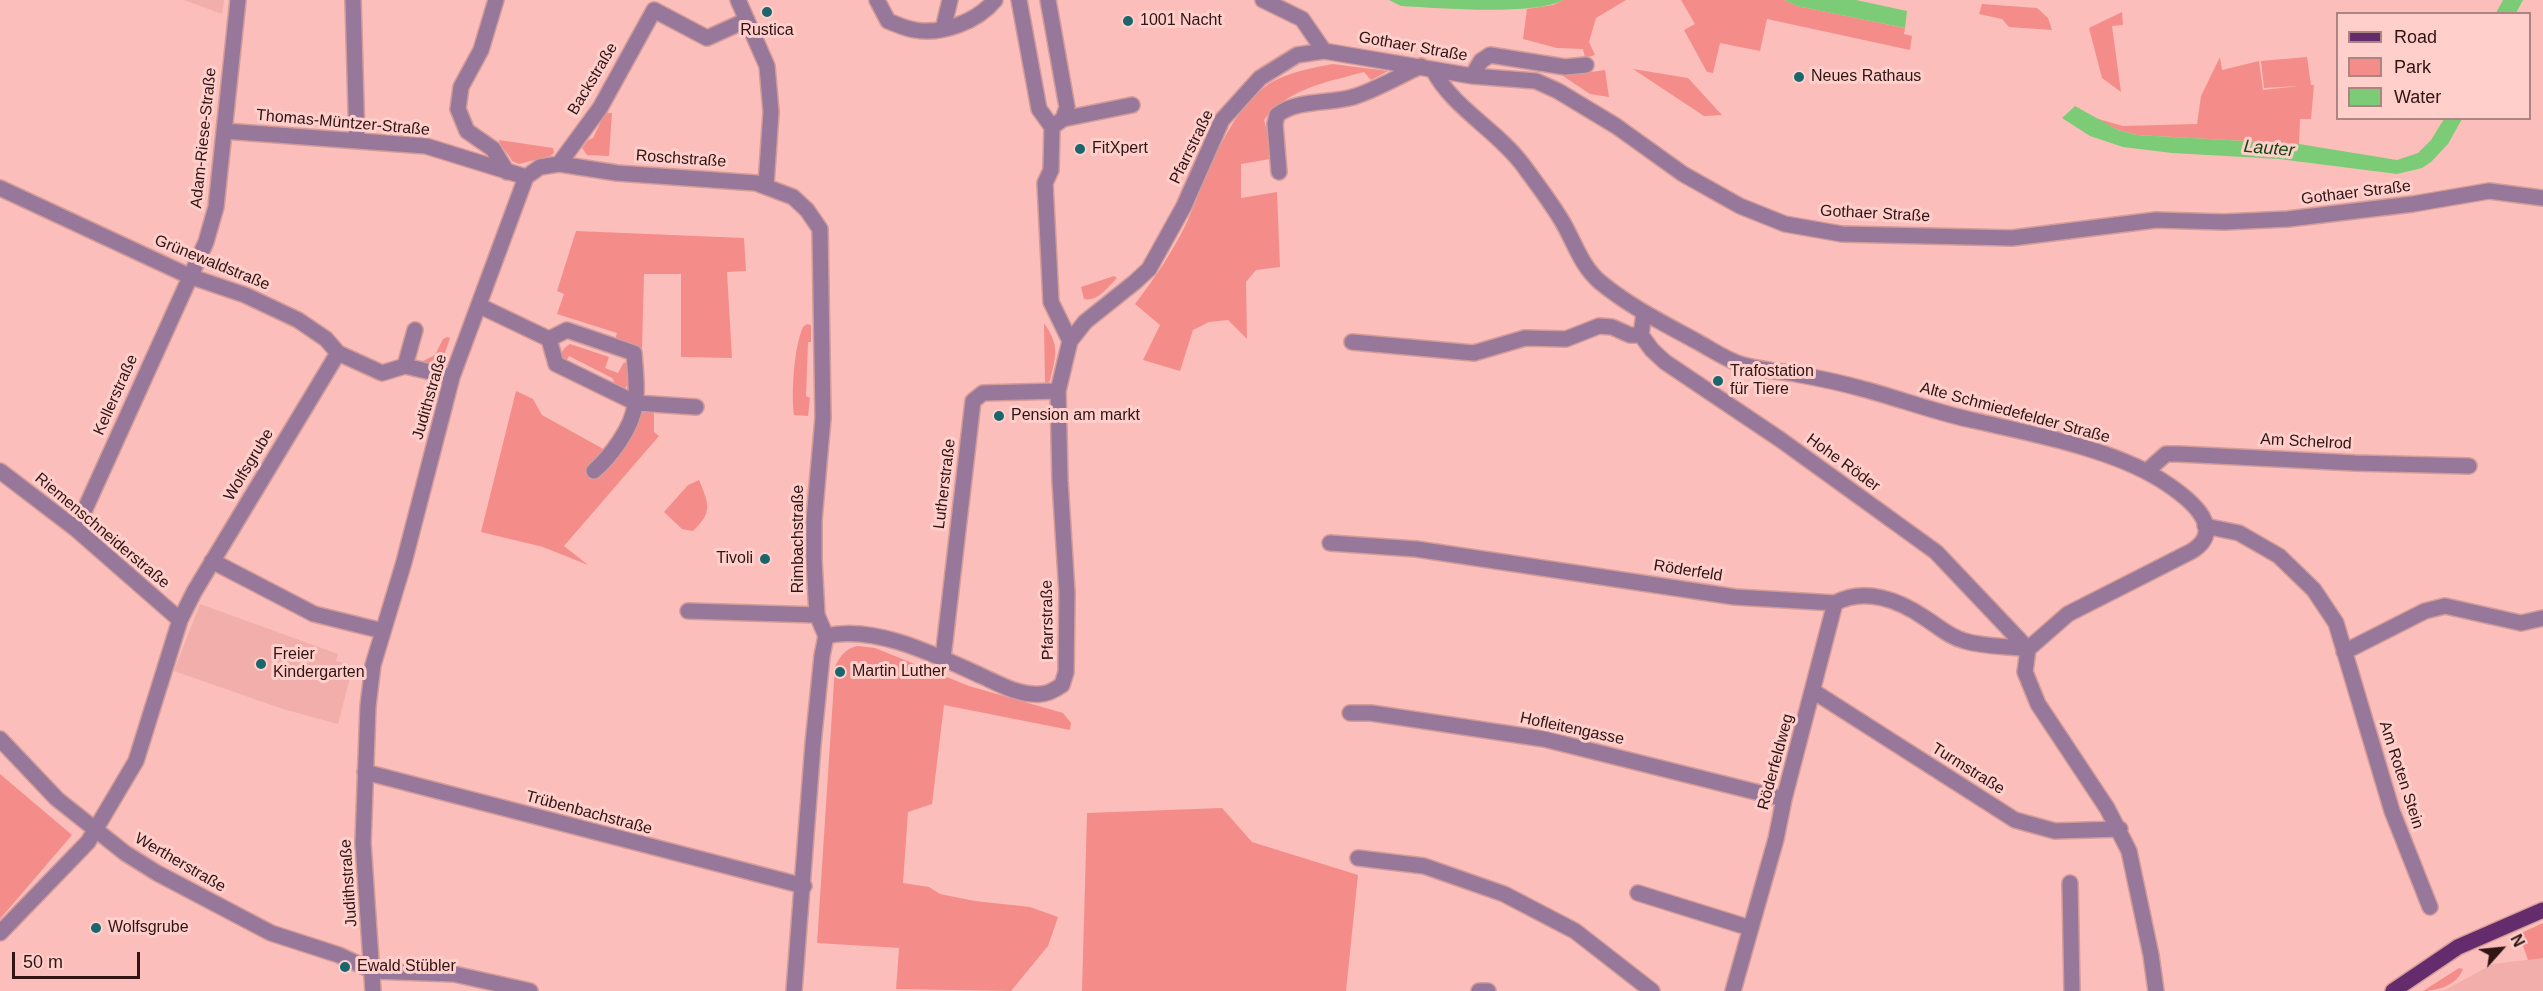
<!DOCTYPE html>
<html>
<head>
<meta charset="utf-8">
<style>
  body { margin:0 }
  #map { position:relative; width:2543px; height:991px; overflow:hidden; background:#fcbeba; font-family:Arial,sans-serif }
  canvas { display:block }
  .legend { position:absolute; left:2336px; top:12px; width:195px; height:108px; box-sizing:border-box; background:#ffcfcc; border:2px solid #ac8582; margin:0; padding:8px 10px; list-style:none; font-size:18px; color:#301514 }
  .legend li { display:flex; align-items:center; gap:12px; height:30px }
  .legend b { width:30px; border:2px solid #ac8582 }
  .north { position:absolute; left:2471px; top:919px; width:60px; height:60px; -webkit-text-stroke:4px #ffcfcc; paint-order:stroke; rotate:63deg; font-size:16px; font-weight:700; line-height:24px; text-align:center; color:#301514 }
  .north::after { content:''; display:block; margin:auto; width:21px; height:27px; background:#301514; clip-path:polygon(50% 0,100% 100%,50% 72%,0 100%) }
  .scale { position:absolute; left:12px; top:952px; width:128px; height:27px; box-sizing:border-box; border:3px solid #301514; border-top:0; padding-left:8px; font-size:18px; line-height:21px; white-space:nowrap; color:#301514; -webkit-text-stroke:4px #ffcfcc; paint-order:stroke }
</style>
</head>
<body>
<div id="map">
<canvas width="2543" height="991"></canvas>
<ul class="legend">
<li><b style="height:8px;background:#642c6c"></b>Road</li>
<li><b style="height:16px;background:#f48d8a"></b>Park</li>
<li><b style="height:16px;background:#7ccc77"></b>Water</li>
</ul>
<div class="north">N</div>
<div class="scale">50 m</div>
</div>
<script>
const g = document.querySelector('canvas').getContext('2d');
g.lineJoin = 'round';
function fill(path, color) { g.fillStyle = color; g.fill(path, 'evenodd'); }
function trace(path, color, width, dash) { g.strokeStyle = color; g.lineWidth = width; g.lineCap = dash ? 'butt' : 'round'; g.setLineDash(dash || []); g.stroke(path); }
function write(font, color, halo, rows, align = 'center') {
  g.font = font + ' Arial,sans-serif'; g.lineWidth = 6; g.setLineDash([]); g.textBaseline = 'middle'; g.strokeStyle = halo; g.fillStyle = color; for (const [text, x, y, turn = 0] of rows) {
    g.save(); g.translate(x, y); g.rotate((+turn || 0) * Math.PI / 180); g.textAlign = isNaN(turn) ? turn : align; if (halo) g.strokeText(text, 0, 0); g.fillText(text, 0, 0); g.restore();
  }
}
fill(new Path2D(`
  M 184,0 L 224,0 L 222,14 Z
  M 200,604 L 338,654 L 336,661 L 353,666 L 338,724 L 283,709 L 174,671 Z
  M 2543,958 L 2543,991 L 2443,991 L 2493,964 Z`), '#f1aeaa');
fill(new Path2D(`
  M 1563,0 L 1626,0 L 1596,18 L 1589,42 L 1595,55 L 1585,58 L 1583,49 L 1557,48 L 1523,39 L 1527,9 L 1553,5 Z
  M 1681,0 L 1785,0 L 1797,6 L 1905,28 L 1904,34 L 1912,36 L 1910,50 L 1767,19 L 1760,51 L 1720,43 L 1713,73 L 1707,72 L 1684,30 L 1695,24 Z
  M 1982,4 L 2037,8 L 2048,18 L 2052,30 L 2009,27 L 2002,19 L 1979,14 Z
  M 2122,12 L 2123,25 L 2112,26 L 2121,92 L 2102,78 L 2089,28 Z
  M 2220,57 L 2222,70 L 2259,61 L 2263,90 L 2298,86 L 2264,88 L 2261,61 L 2307,57 L 2311,85 L 2314,85 L 2311,119 L 2300,119 L 2299,144 L 2137,135 L 2118,130 L 2095,118 L 2123,126 L 2197,124 L 2201,96 Z
  M 1333,64 L 1388,71 L 1371,80 L 1364,72 C 1328,82 1288,88 1264,120 L 1271,144 L 1270,159 L 1241,164 L 1241,198 L 1277,192 L 1280,267 L 1256,270 L 1246,282 L 1247,339 L 1228,320 L 1209,322 L 1193,330 L 1180,371 L 1143,360 L 1160,325 L 1135,304 C 1155,278 1173,251 1187,222 C 1208,177 1230,100 1280,78 C 1297,71 1315,67 1333,64 Z
  M 1633,69 L 1688,78 L 1722,115 L 1704,116 Z
  M 1605,70 L 1609,97 L 1590,94 L 1563,76 Z
  M 605,113 L 612,113 L 609,156 L 587,155 L 582,148 L 588,140 L 593,138 Z
  M 499,140 L 553,148 L 554,153 L 550,156 L 519,164 L 512,161 C 509,153 500,148 499,140 Z
  M 576,231 L 744,238 L 746,271 L 727,272 L 732,358 L 681,357 L 681,274 L 644,274 L 642,349 L 614,343 L 617,333 L 557,314 L 564,294 L 557,291 Z
  M 1114,276 L 1117,278 C 1108,287 1098,302 1084,299 L 1081,287 Z
  M 1044,323 C 1060,346 1056,355 1050,381 L 1045,383 Z
  M 807,324 L 811,325 L 811,342 L 808,342 L 806,396 L 810,398 L 808,416 L 794,415 C 791,393 794,347 803,327 Z
  M 447,337 L 450,338 L 439,370 L 421,362 L 435,355 L 443,339 Z
  M 570,344 L 609,357 L 605,368 L 618,373 L 624,362 L 628,365 L 633,380 L 622,391 L 609,390 L 614,381 L 612,378 L 569,356 L 564,365 C 561,354 560,350 570,344 Z
  M 516,391 L 533,399 L 542,415 L 616,456 L 641,410 L 654,411 L 654,432 L 659,436 L 564,546 L 588,565 L 543,547 L 481,532 Z
  M 699,480 C 709,504 713,512 693,531 L 682,529 L 664,512 L 688,485 Z
  M 858,646 L 875,648 L 969,686 L 1063,713 L 1071,723 L 1070,730 L 944,705 L 932,804 L 908,812 L 903,883 L 929,887 L 940,894 L 975,901 L 1030,907 L 1058,917 L 1048,946 L 1011,991 L 896,989 L 899,948 L 817,943 L 835,667 C 840,656 846,648 858,646 Z
  M 0,774 L 72,835 L 0,919 Z
  M 1222,808 L 1252,842 L 1358,875 L 1346,991 L 1082,991 L 1087,813 Z
  M 2543,923 L 2543,958 L 2528,960 L 2519,934 Z
  M 2459,968 L 2463,969 C 2457,985 2438,991 2423,991 Z`), '#f48d8a');
fill(new Path2D(`
  M 1389,0 L 1563,0 C 1535,16 1437,8 1401,6 Z
  M 1785,0 L 1856,0 L 1907,11 L 1905,28 L 1797,6 Z
  M 2503,0 L 2523,0 L 2516,13 L 2496,13 Z
  M 2075,106 L 2118,130 L 2137,135 L 2299,144 L 2397,160 L 2418,153 L 2431,140 L 2444,119 L 2462,119 L 2448,144 L 2431,162 L 2422,168 L 2397,174 L 2279,159 L 2172,153 L 2123,147 L 2090,136 L 2062,118 Z`), '#7ccc77');
const minor = new Path2D(`
  M 353,0 L 357,141
  M 496,0 L 481,50 L 461,87 L 458,109 L 467,131 L 493,149 L 507,172
  M 738,0 L 767,66 L 771,112 L 766,185
  M 877,0 L 888,21 C 896,24 906,29 915,30 C 942,35 978,21 995,0
  M 1019,0 L 1039,109 L 1052,127 L 1051,170 L 1045,183 L 1051,302 L 1070,341
  M 1048,0 L 1067,107 L 1063,119 L 1052,127
  M 1263,0 L 1302,19 L 1324,51
  M 943,29 L 950,0
  M 1433,70 C 1454,109 1496,129 1523,165 C 1536,183 1550,201 1562,221 C 1574,241 1581,266 1600,282 C 1629,306 1663,323 1696,341 C 1711,349 1726,360 1743,365 C 1760,370 1779,371 1796,374 C 1818,378 1842,383 1863,389 C 1901,399 1937,413 1976,421 C 2033,434 2112,449 2161,480 C 2183,494 2230,527 2192,551 L 2068,614 L 2028,649 L 2025,672 L 2038,704 L 2107,808 L 2129,851 L 2151,955 L 2156,991
  M 1472,76 L 1481,61 L 1490,55 L 1565,67 L 1586,65
  M 1063,119 L 1132,105
  M 224,131 L 426,146 L 526,177
  M 559,164 L 600,108 L 654,10 L 707,38 L 747,20
  M 1279,172 L 1275,124 L 1277,115 C 1298,99 1329,104 1353,97 C 1376,90 1399,76 1421,66
  M 526,177 L 540,167 L 559,164 L 617,173 L 756,183 L 793,197 L 807,210 L 820,229 L 823,418 L 814,520 L 814,560 L 817,615 L 826,636 L 822,656 L 813,744 L 794,991
  M 0,188 L 189,276 L 245,295 L 298,320 L 326,339 L 338,353 L 382,373 L 405,366
  M 480,306 L 549,339 L 556,364 L 636,403 L 696,407
  M 1644,313 L 1641,335 L 1652,350 L 1665,362 L 1781,440 L 1936,552 L 2028,649
  M 415,330 L 405,366 L 452,377
  M 549,339 L 567,330 L 634,353 C 635,370 638,389 635,405 C 632,428 611,456 594,471
  M 1352,342 L 1474,353 L 1525,338 L 1566,339 L 1599,326 L 1612,327 L 1630,335 L 1641,335
  M 0,471 L 76,529 L 180,620
  M 2147,471 L 2166,454 L 2179,454 L 2355,463 L 2469,466
  M 2205,526 L 2239,533 L 2279,556 L 2314,590 L 2336,623 L 2392,811 L 2430,907
  M 76,529 L 206,242 L 216,207 L 238,0
  M 1330,543 L 1416,549 L 1735,597 L 1835,603 C 1865,587 1899,600 1925,618 C 1938,626 1949,637 1965,641 C 1985,647 2008,646 2028,649
  M 212,561 L 314,614 L 383,631
  M 688,611 L 817,615
  M 826,636 C 876,624 939,657 984,677 C 1001,685 1021,696 1041,694 C 1048,694 1056,689 1062,685 L 1066,672 L 1067,593 L 1060,481 L 1058,391 L 1070,341 L 1085,322 L 1135,282 L 1149,269 L 1184,206 L 1222,120 L 1260,78 L 1297,55 L 1324,51 L 1472,76 L 1536,81 L 1558,91 L 1616,126 L 1683,174 L 1740,206 L 1785,224 L 1842,234 L 2012,238 L 2156,220 L 2224,222 L 2288,219 L 2413,204 L 2489,191 L 2543,198
  M 2344,652 L 2425,611 L 2445,606 L 2521,623 L 2543,618
  M 943,658 L 973,401 L 983,393 L 1058,391
  M 1813,691 L 2015,820 L 2055,831 L 2120,829
  M 1350,713 L 1371,713 L 1544,739 L 1784,799
  M 0,739 L 57,799 L 125,853 L 157,873 L 271,933 L 339,955 L 373,971 L 454,974 L 530,991
  M 365,772 L 804,886
  M 1358,858 L 1424,866 L 1504,894 L 1575,931 L 1652,991
  M 2070,883 L 2072,991
  M 1638,893 L 1750,928
  M 0,933 L 88,842 L 136,761 L 180,620 L 194,592 L 338,353
  M 373,991 L 363,843 L 368,706 L 373,665 L 404,562 L 452,377 L 526,177
  M 1479,991 L 1488,991
  M 1733,991 L 1776,839 L 1784,799 L 1835,603`);
const major = new Path2D(`
  M 2393,991 L 2458,947 L 2543,910`);
trace(minor, '#d39c99', 18);
trace(major, '#d39c99', 18);
trace(minor, '#97789b', 15);
trace(major, '#642c6c', 15);
for (const [x, y, r, color] of [
  [767,12,6,"#19676c"],
  [1128,21,6,"#19676c"],
  [1799,77,6,"#19676c"],
  [1080,149,6,"#19676c"],
  [1718,381,6,"#19676c"],
  [999,416,6,"#19676c"],
  [765,559,6,"#19676c"],
  [261,664,6,"#19676c"],
  [840,672,6,"#19676c"],
  [96,928,6,"#19676c"],
  [345,967,6,"#19676c"]
]) { const dot = new Path2D(); dot.arc(x, y, r, 0, 2 * Math.PI); g.fillStyle = color; g.fill(dot); trace(dot, '#ffcfcc', 2); }
write('16px', '#301514', '#ffcfcc', [
  ["1001 Nacht",1140,21],
  ["Rustica",767,31,"center"],
  ["Neues Rathaus",1811,77],
  ["FitXpert",1092,149],
  ["Trafostation",1730,372],
  ["für Tiere",1730,390],
  ["Pension am markt",1011,416],
  ["Tivoli",753,559,"right"],
  ["Freier",273,655],
  ["Kindergarten",273,673],
  ["Martin Luther",852,672],
  ["Wolfsgrube",108,928],
  ["Ewald Stübler",357,967]
], 'left');
write('16px', '#301514', '#ffcfcc', [
  ["Gothaer Straße",1413,47,10],
  ["Backstraße",593,79,-59],
  ["Thomas-Müntzer-Straße",343,123,5],
  ["Adam-Riese-Straße",204,138,-84],
  ["Pfarrstraße",1192,147,-64],
  ["Roschstraße",681,159,4],
  ["Gothaer Straße",2356,193,-7],
  ["Gothaer Straße",1875,214,3],
  ["Grünewaldstraße",212,263,22],
  ["Kellerstraße",116,395,-66],
  ["Judithstraße",430,397,-74],
  ["Alte Schmiedefelder Straße",2015,413,15],
  ["Am Schelrod",2306,442,3],
  ["Hohe Röder",1843,463,36],
  ["Wolfsgrube",249,465,-59],
  ["Lutherstraße",945,484,-83],
  ["Riemenschneiderstraße",102,531,40],
  ["Rimbachstraße",799,539,-90],
  ["Röderfeld",1688,571,9],
  ["Pfarrstraße",1048,620,-91],
  ["Hofleitengasse",1572,729,12],
  ["Röderfeldweg",1776,762,-75],
  ["Turmstraße",1968,769,32],
  ["Am Roten Stein",2401,775,72],
  ["Trübenbachstraße",589,813,15],
  ["Wertherstraße",180,863,30],
  ["Judithstraße",349,883,-94]
]);
write('italic 18px', '#124910', '#ffcfcc', [
  ["Lauter",2269,149,5]
]);
</script>
</body>
</html>
